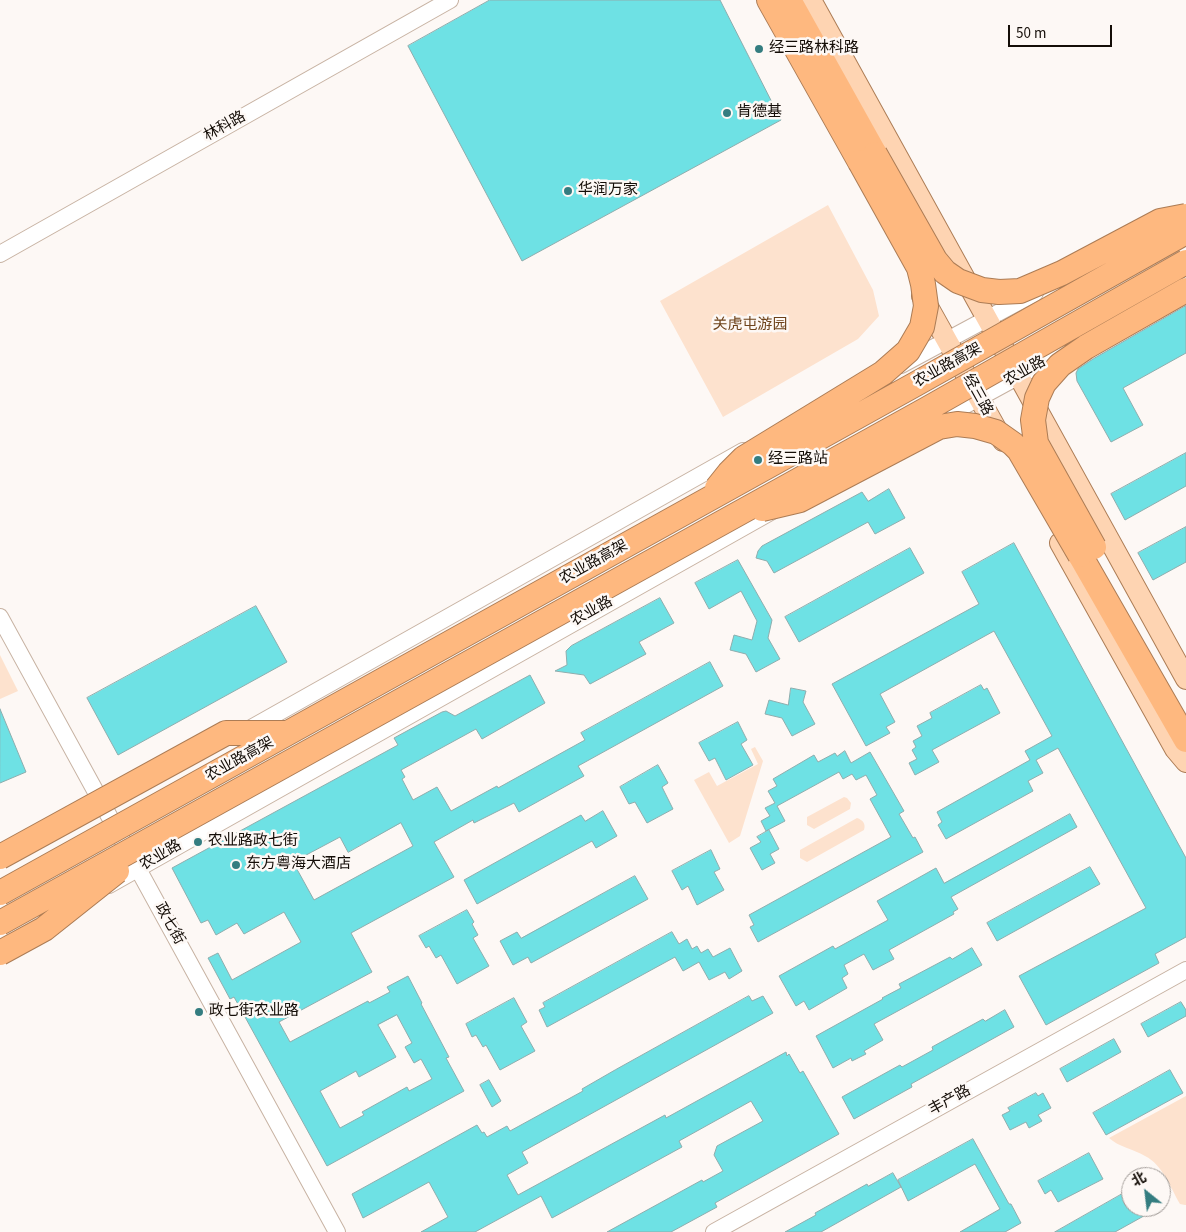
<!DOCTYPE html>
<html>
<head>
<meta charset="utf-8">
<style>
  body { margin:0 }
  #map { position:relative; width:1186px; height:1232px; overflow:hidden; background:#fdf8f5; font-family:"Source Sans 3","Noto Sans SC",sans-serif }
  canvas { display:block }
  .north { position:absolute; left:1121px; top:1167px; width:50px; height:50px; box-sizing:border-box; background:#fdf8f5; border:1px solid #a09a96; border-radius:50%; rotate:331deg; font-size:14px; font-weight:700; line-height:20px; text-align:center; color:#140d07 }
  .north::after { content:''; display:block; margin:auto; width:18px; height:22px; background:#347d80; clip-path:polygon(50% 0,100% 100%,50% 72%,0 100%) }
  .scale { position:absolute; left:1008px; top:25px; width:104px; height:22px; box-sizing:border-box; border:2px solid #140d07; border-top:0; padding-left:6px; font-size:15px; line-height:18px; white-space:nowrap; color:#140d07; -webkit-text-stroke:4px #fdf8f5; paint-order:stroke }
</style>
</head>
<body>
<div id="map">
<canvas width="1186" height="1232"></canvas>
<div class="north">北</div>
<div class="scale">50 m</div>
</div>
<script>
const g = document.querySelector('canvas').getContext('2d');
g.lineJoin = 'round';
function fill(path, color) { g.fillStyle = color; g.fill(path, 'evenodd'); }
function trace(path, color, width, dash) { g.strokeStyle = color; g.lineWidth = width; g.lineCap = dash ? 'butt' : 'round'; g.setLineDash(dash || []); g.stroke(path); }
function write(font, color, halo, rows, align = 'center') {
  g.font = font + ' "Source Sans 3","Noto Sans SC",sans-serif'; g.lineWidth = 5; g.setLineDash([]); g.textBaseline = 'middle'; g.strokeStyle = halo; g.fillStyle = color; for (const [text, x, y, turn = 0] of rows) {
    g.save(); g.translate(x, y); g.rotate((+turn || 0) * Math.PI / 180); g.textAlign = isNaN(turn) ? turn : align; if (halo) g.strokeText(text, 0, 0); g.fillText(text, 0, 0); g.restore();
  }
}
fill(new Path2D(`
  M 828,205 L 873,290 L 879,316 L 858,339 L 723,417 L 660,301 Z
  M 0,655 L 18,691 L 0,699 Z
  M 755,747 L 763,761 L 740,836 L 729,843 L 694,780 L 709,772 L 717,786 L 758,764 L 751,749 Z
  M 844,797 L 847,798 L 851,803 L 850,809 L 814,829 L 807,825 L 807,817 Z
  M 857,818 C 863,820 866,824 864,830 L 807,862 L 800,858 L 800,850 Z
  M 1186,1096 L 1186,1205 L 1185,1205 L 1180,1204 C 1170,1187 1163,1165 1145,1156 C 1133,1149 1119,1147 1109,1138 Z`), '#fde2ce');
const building = new Path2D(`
  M 490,0 L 720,0 L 781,120 L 522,261 L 408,46 Z
  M 1186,306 L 1186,353 L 1123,388 L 1143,425 L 1111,442 L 1077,381 L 1076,373 L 1078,369 L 1093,359 Z
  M 1186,453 L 1186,486 L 1125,520 L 1111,494 Z
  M 889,489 L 905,518 L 875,534 L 868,522 L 774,573 L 767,561 L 756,558 L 758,551 L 762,546 L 862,492 L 868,501 Z
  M 1186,527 L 1186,562 L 1153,580 L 1138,553 Z
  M 1014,543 L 1186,858 L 1186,937 L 1155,954 L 1159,963 L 1046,1025 L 1019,976 L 1146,908 L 1058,748 L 1036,760 L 1043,773 L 1028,781 L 1033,791 L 946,839 L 938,825 L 942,822 L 937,812 L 1030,760 L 1025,751 L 1052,736 L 994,631 L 880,694 L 895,722 L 886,727 L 890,733 L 866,746 L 832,684 L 979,604 L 962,572 Z
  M 910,548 L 924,573 L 799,642 L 785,617 Z
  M 738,560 L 772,620 L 768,638 L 780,659 L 756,672 L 746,654 L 730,650 L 734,635 L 752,640 L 757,621 L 741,591 L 709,609 L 695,583 Z
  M 660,598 L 674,623 L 639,642 L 646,654 L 590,684 L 584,675 L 555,671 L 567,665 L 566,651 L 571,646 Z
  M 256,606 L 287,662 L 118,755 L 87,698 Z
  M 710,662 L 723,686 L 578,766 L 584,776 L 519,812 L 514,803 L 474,823 L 473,820 L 434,842 L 454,877 L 351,933 L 372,972 L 279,1022 L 290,1042 L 368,1001 L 369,1003 L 390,992 L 387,987 L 408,976 L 422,1003 L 421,1004 L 449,1057 L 446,1058 L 464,1091 L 327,1166 L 234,997 L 230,999 L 208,958 L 218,953 L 232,980 L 301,942 L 284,912 L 244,934 L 237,923 L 216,935 L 208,920 L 201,923 L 172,868 L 398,745 L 394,738 L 442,712 L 446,711 L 455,716 L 530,675 L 545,703 L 482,739 L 476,729 L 401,770 L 405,777 L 402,779 L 413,800 L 437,787 L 451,811 L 497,786 L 498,788 L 585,740 L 581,733 ZM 401,823 L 413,846 L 314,900 L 293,862 L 340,837 L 348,852 ZM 397,1015 L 412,1043 L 405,1047 L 414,1063 L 421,1059 L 432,1079 L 409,1091 L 407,1087 L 362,1112 L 364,1115 L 340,1128 L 320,1091 L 356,1071 L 359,1077 L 396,1057 L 378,1025 Z
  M 981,685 L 984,690 L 987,688 L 1000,713 L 932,750 L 939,762 L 915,775 L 909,763 L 917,759 L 912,750 L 916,747 L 913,741 L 922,736 L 917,726 L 932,718 L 930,713 Z
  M 791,688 L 806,691 L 803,702 L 815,724 L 792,736 L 782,718 L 765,714 L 769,700 L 788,705 Z
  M 0,709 L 26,772 L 0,783 Z
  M 738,722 L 747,740 L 741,744 L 753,765 L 726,780 L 715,758 L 709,761 L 699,743 Z
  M 845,751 L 851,763 L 870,752 L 904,811 L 899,814 L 913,838 L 915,837 L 923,852 L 758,942 L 750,927 L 754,925 L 749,915 L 891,837 L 870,799 L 877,795 L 866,775 L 856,780 L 852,774 L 843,779 L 839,772 L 777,806 L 785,821 L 766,831 L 761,821 L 770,816 L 765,808 L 775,803 L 768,791 L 777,786 L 773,779 L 814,755 L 818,762 L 835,753 L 837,756 Z
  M 658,765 L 668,783 L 662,787 L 673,809 L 647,823 L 635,802 L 629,804 L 620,787 Z
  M 603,811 L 617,836 L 596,848 L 592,841 L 477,904 L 464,880 L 581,815 L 585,821 Z
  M 1070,814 L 1077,827 L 951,897 L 958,909 L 953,912 L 954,914 L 889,950 L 894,959 L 873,970 L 864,954 L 844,965 L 848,974 L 842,978 L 847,988 L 809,1010 L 804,1001 L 796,1006 L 779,976 L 833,946 L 835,949 L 888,920 L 877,901 L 936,868 L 944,883 Z
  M 769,830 L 779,849 L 770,854 L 775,863 L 762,870 L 750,848 L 761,842 L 757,837 Z
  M 711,850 L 720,869 L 714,872 L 724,890 L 697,905 L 688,886 L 682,890 L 672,871 Z
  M 1090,867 L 1100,884 L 997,941 L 987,923 Z
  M 635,876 L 648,899 L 531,963 L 528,957 L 513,965 L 500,941 L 517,932 L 521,938 Z
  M 467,910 L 474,922 L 472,924 L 478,935 L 473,938 L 489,966 L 457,984 L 441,955 L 436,958 L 429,946 L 426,948 L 419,936 Z
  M 672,932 L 679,944 L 687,939 L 692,949 L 697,946 L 701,953 L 708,949 L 713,957 L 730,948 L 742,971 L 729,979 L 725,972 L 709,980 L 699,962 L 683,971 L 675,957 L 547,1027 L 539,1010 L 545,1007 L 543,1003 Z
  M 972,948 L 982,965 L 874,1024 L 883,1040 L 864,1051 L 866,1054 L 852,1061 L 851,1058 L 833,1068 L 816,1036 L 883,999 L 882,998 L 901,988 L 899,984 L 950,957 L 952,959 Z
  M 749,996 L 752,1001 L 763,996 L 773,1013 L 522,1152 L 528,1163 L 507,1175 L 518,1195 L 665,1115 L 666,1118 L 786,1052 L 787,1056 L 789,1054 L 800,1073 L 803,1071 L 839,1134 L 715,1203 L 717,1207 L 671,1232 L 607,1232 L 702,1180 L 703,1182 L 723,1171 L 714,1155 L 717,1146 L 763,1121 L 751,1101 L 679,1141 L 682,1147 L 552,1218 L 541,1196 L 475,1232 L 421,1232 L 448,1217 L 429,1182 L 363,1218 L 352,1194 L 477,1125 L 482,1133 L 484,1132 L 487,1137 L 507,1126 L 510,1131 L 583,1091 L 582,1089 L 615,1070 Z
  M 514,998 L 527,1022 L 521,1026 L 535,1051 L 500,1070 L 486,1045 L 483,1047 L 476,1035 L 472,1037 L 466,1024 Z
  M 1181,1002 L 1186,1010 L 1186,1016 L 1148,1037 L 1141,1024 Z
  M 1005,1010 L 1014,1027 L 911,1084 L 912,1087 L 854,1119 L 842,1097 L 900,1065 L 902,1067 L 933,1050 L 932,1047 L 983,1019 L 985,1021 Z
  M 1114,1039 L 1121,1052 L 1067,1082 L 1060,1069 Z
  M 1170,1070 L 1183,1093 L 1106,1135 L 1093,1113 Z
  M 489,1080 L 501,1101 L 492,1107 L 480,1085 Z
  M 1036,1093 L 1038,1096 L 1043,1093 L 1051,1108 L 1038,1115 L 1042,1121 L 1029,1128 L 1026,1122 L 1010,1130 L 1002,1115 L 1010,1111 L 1008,1108 Z
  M 973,1139 L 1009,1204 L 1011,1204 L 1021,1223 L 1005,1232 L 960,1232 L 1000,1209 L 975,1164 L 908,1201 L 898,1180 Z
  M 1089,1153 L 1103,1179 L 1058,1202 L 1051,1190 L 1045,1194 L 1038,1181 Z
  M 893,1173 L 901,1187 L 821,1232 L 785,1232 L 816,1215 L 815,1213 L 867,1184 L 868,1186 Z
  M 1131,1189 L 1131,1207 L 1160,1207 L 1115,1232 L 1055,1232 Z`);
fill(building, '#6ee1e4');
trace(building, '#8eadad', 1);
const minor = new Path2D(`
  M 0,254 L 450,0
  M 901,365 L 1035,293
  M 931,424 L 1070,348
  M 0,617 L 337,1232
  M 244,732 L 743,451
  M 109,885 L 776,509
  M 714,1232 L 1186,970`);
const major = new Path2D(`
  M 811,0 L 1186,679
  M 922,296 L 1003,441
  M 1060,543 L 1175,749 L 1186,762`);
const highway = new Path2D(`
  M 769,0 L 860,162
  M 789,0 L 875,154
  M 1080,555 L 1186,740`);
trace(minor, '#c7b2a2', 18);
trace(major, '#ac7c55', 22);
trace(highway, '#ac7c55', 26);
trace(minor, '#fff', 16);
trace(major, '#fed4b2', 20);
trace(highway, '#feb87f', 24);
const highwayBridge = new Path2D(`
  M 875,154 L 935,260 L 945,272 L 958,281 L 982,290 L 999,292 L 1020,291 L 1062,273 L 1160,221 L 1186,216
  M 717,488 L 729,473 L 744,458 L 883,373 L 908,351 L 922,327 L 926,306 L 923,284 L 919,268 L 860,162
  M 762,509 L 800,500 L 939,427 L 957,424 L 975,426 L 996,432 L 1013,444 L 1019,450 L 1080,555
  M 1094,547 L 1036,443 L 1033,420 L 1037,398 L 1044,383 L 1060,365 L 1086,347 L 1186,290
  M 0,857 L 226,733 L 286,733
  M 0,893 L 914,385 L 1186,232
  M 0,923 L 927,409 L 1186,262
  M 0,953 L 44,929 L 117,871`);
trace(highwayBridge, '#ac7c55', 26, []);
trace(highwayBridge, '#feb87f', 24);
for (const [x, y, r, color] of [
  [759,49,5,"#347d80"],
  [727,113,5,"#347d80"],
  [568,191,5,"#347d80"],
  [758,460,5,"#347d80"],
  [198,842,5,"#347d80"],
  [236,865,5,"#347d80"],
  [199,1012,5,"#347d80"]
]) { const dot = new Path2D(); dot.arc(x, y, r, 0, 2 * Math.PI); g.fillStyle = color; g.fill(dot); trace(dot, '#fdf8f5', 2); }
write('15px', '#140d07', '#fdf8f5', [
  ["经三路林科路",769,49],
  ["肯德基",737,113],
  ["华润万家",578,191],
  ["经三路站",768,460],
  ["农业路政七街",208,842],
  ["东方粤海大酒店",246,865],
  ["政七街农业路",209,1012]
], 'left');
write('15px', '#140d07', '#fdf8f5', [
  ["林科路",225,127,-29],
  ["农业路高架",948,366,-29],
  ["农业路",1025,372,-29],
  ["经三路",977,395,61],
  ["农业路高架",594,563,-29],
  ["农业路",592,612,-29],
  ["农业路高架",240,760,-29],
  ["农业路",161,856,-30],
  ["政七街",169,924,61],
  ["丰产路",950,1101,-29]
]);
write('15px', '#6d421a', '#fdf8f5', [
  ["关虎屯游园",750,326]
]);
</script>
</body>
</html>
